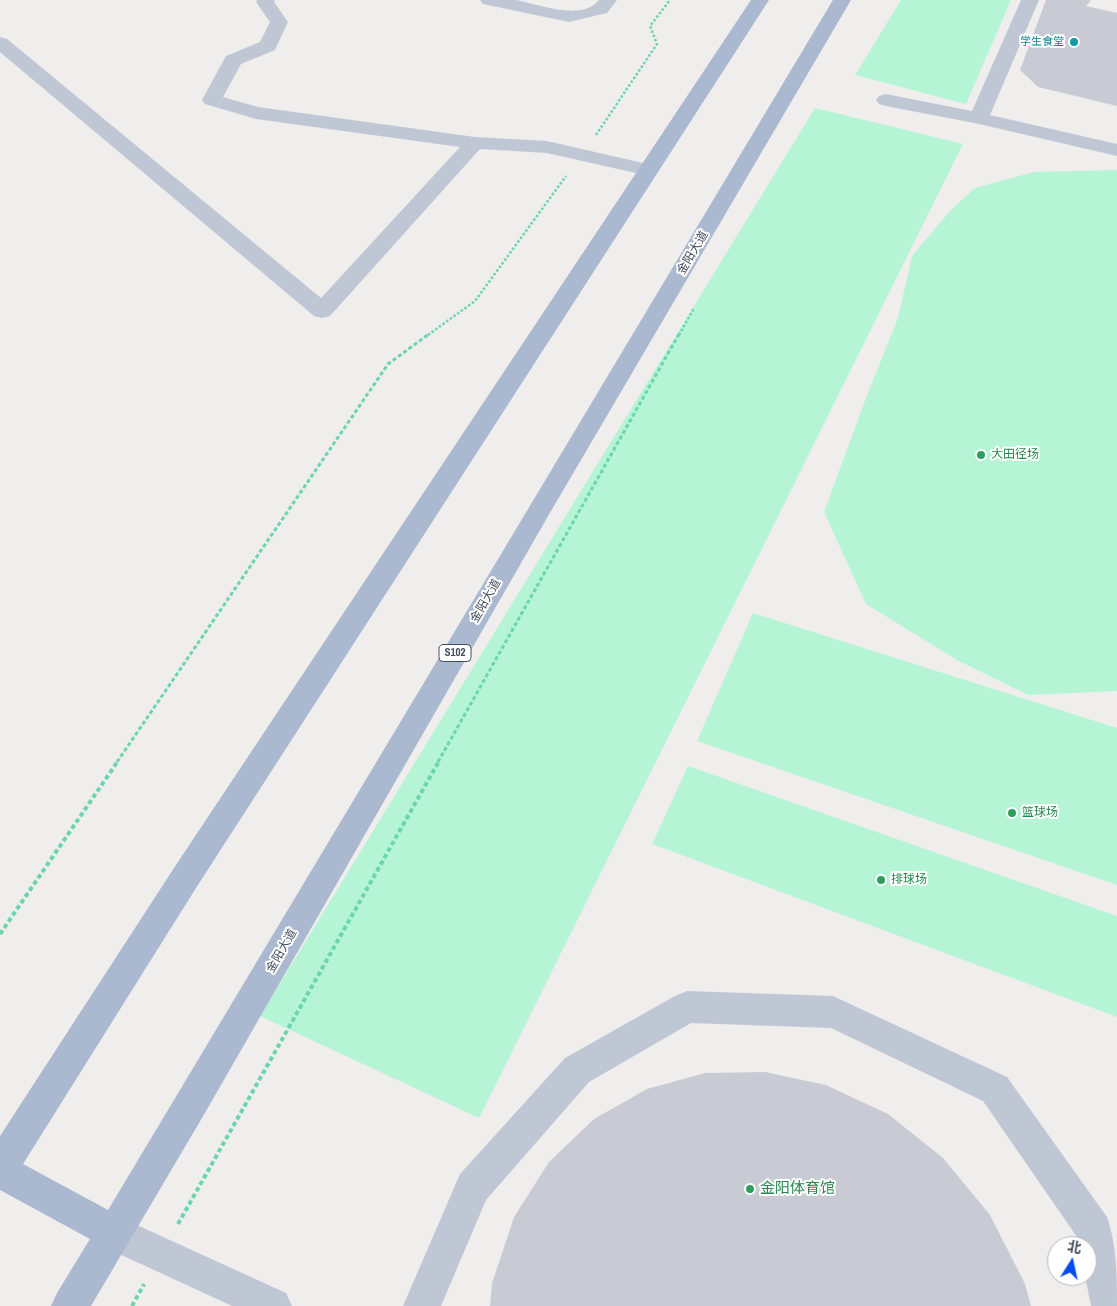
<!DOCTYPE html>
<html>
<head>
<meta charset="utf-8">
<style>
  body { margin:0 }
  #map { position:relative; width:1117px; height:1306px; overflow:hidden; background:#f0eded; font-family:"Archivo Narrow","Noto Sans SC",sans-serif }
  canvas { display:block }
  .north { position:absolute; left:1047px; top:1236px; width:50px; height:50px; box-sizing:border-box; background:#fff; border:1px solid #b4b8be; border-radius:50%; rotate:10deg; font-size:14px; font-weight:700; line-height:20px; text-align:center; color:#444d5d }
  .north::after { content:''; display:block; margin:auto; width:18px; height:22px; background:#054cf2; clip-path:polygon(50% 0,100% 100%,50% 72%,0 100%) }
</style>
</head>
<body>
<div id="map">
<canvas width="1117" height="1306"></canvas>
<div class="north">北</div>
</div>
<script>
const g = document.querySelector('canvas').getContext('2d');
g.lineJoin = 'round';
function fill(path, color) { g.fillStyle = color; g.fill(path, 'evenodd'); }
function trace(path, color, width, dash) { g.strokeStyle = color; g.lineWidth = width; g.lineCap = dash ? 'butt' : 'round'; g.setLineDash(dash || []); g.stroke(path); }
function write(font, color, halo, rows, align = 'center') {
  g.font = font + ' "Archivo Narrow","Noto Sans SC",sans-serif'; g.lineWidth = 4; g.setLineDash([]); g.textBaseline = 'middle'; g.strokeStyle = halo; g.fillStyle = color; for (const [text, x, y, turn = 0] of rows) {
    g.save(); g.translate(x, y); g.rotate((+turn || 0) * Math.PI / 180); g.textAlign = isNaN(turn) ? turn : align; if (halo) g.strokeText(text, 0, 0); g.fillText(text, 0, 0); g.restore();
  }
}
fill(new Path2D(`
  M 901,0 L 1011,0 L 966,104 L 855,75 Z
  M 815,108 L 963,144 L 479,1118 L 260,1016 Z
  M 1117,170 L 1117,691 L 1028,695 L 957,660 L 866,604 L 824,512 L 866,398 L 898,318 L 912,256 L 950,211 L 975,188 L 1034,172 Z
  M 753,613 L 1117,728 L 1117,885 L 697,741 Z
  M 688,766 L 1117,916 L 1117,1017 L 652,844 Z`), '#b6f4d6');
fill(new Path2D(`
  M 1046,0 L 1091,0 L 1086,6 L 1117,13 L 1117,106 L 1038,87 L 1020,70 Z
  M 765,1072 L 826,1085 L 888,1114 L 943,1158 L 990,1215 L 1025,1284 L 1031,1306 L 490,1306 L 492,1283 L 514,1217 L 549,1162 L 594,1119 L 647,1089 L 705,1073 Z`), '#c9cbd4');
trace(new Path2D(`
  M 596,135 L 657,44 L 650,26 L 670,0
  M 428,335 L 475,301 L 566,176
  M 679,335 L 694,308`), '#6ad5af', 2.5, [2.5, 2]);
trace(new Path2D(`
  M 117,762 L 388,364 L 429,334
  M 438,762 L 679,334`), '#6ad5af', 3, [4, 2.5]);
trace(new Path2D(`
  M 0,934 L 118,761
  M 178,1224 L 439,761
  M 132,1306 L 144,1284`), '#6ad5af', 4, [4.5, 3]);
fill(new Path2D(`
  M 257,0 L 275,0 L 274,2 L 288,22 L 275,50 L 241,64 L 223,97 L 258,107 L 475,137 L 547,141 L 656,166 L 659,170 L 656,174 L 649,176 L 547,153 L 480,149 L 330,316 L 322,318 L 314,316 L 0,52 L 0,37 L 7,39 L 321,298 L 460,147 L 256,119 L 205,104 L 202,100 L 226,56 L 260,42 L 270,22 L 256,2 Z
  M 480,0 C 492,0 504,0 516,0 C 538,4 582,22 599,0 L 617,0 L 607,13 L 569,22 L 483,4 Z
  M 1021,0 L 1039,0 L 990,115 L 1117,144 L 1117,156 L 979,124 L 886,106 L 879,104 L 876,100 L 879,96 L 886,94 L 972,111 Z
  M 687,991 L 833,996 L 1007,1077 L 1107,1217 C 1117,1246 1117,1275 1117,1306 L 1091,1306 L 1085,1276 L 1087,1276 L 1087,1246 L 1079,1246 L 1077,1237 L 983,1101 L 831,1028 L 691,1023 L 589,1082 L 486,1200 L 441,1306 L 403,1306 L 460,1174 L 565,1058 L 675,996 Z
  M 115,1215 L 286,1293 L 292,1306 L 232,1306 L 102,1246 L 97,1233 L 102,1220 Z`), '#bfc7d5');
fill(new Path2D(`
  M 751,0 L 769,0 L 196,888 L 23,1164 L 108,1210 L 833,0 L 851,0 L 551,511 L 202,1118 L 91,1306 L 51,1306 L 57,1293 L 90,1239 L 0,1190 L 0,1136 L 174,868 Z`), '#aab8d0');
for (const [x, y, r, color] of [
  [1074,42,5,"#0f9aa8"],
  [981,455,5,"#2e9e5b"],
  [1012,813,5,"#2e9e5b"],
  [881,880,5,"#2e9e5b"],
  [750,1189,5,"#2e9e5b"]
]) { const dot = new Path2D(); dot.arc(x, y, r, 0, 2 * Math.PI); g.fillStyle = color; g.fill(dot); trace(dot, '#fff', 2); }
write('11px', '#0d838f', '#fff', [
  ["学生食堂",1064,42]
], 'right');
for (const [x, y, w] of [
  [455,653,32]
]) { const box = new Path2D(); box.roundRect(x - w / 2, y - 8.5, w, 17, 4); g.fillStyle = '#fff'; g.fill(box); trace(box, '#444d5d', 1); }
write('bold 11px', '#444d5d', null, [
  ["S102",455,653]
]);
write('12px', '#444d5d', '#fff', [
  ["金阳大道",693,253,-59],
  ["金阳大道",486,601,-60],
  ["金阳大道",282,951,-60]
]);
write('12px', '#27864d', '#fff', [
  ["大田径场",991,455],
  ["篮球场",1022,813],
  ["排球场",891,880]
], 'left');
write('15px', '#27864d', '#fff', [
  ["金阳体育馆",760,1189]
], 'left');
</script>
</body>
</html>
